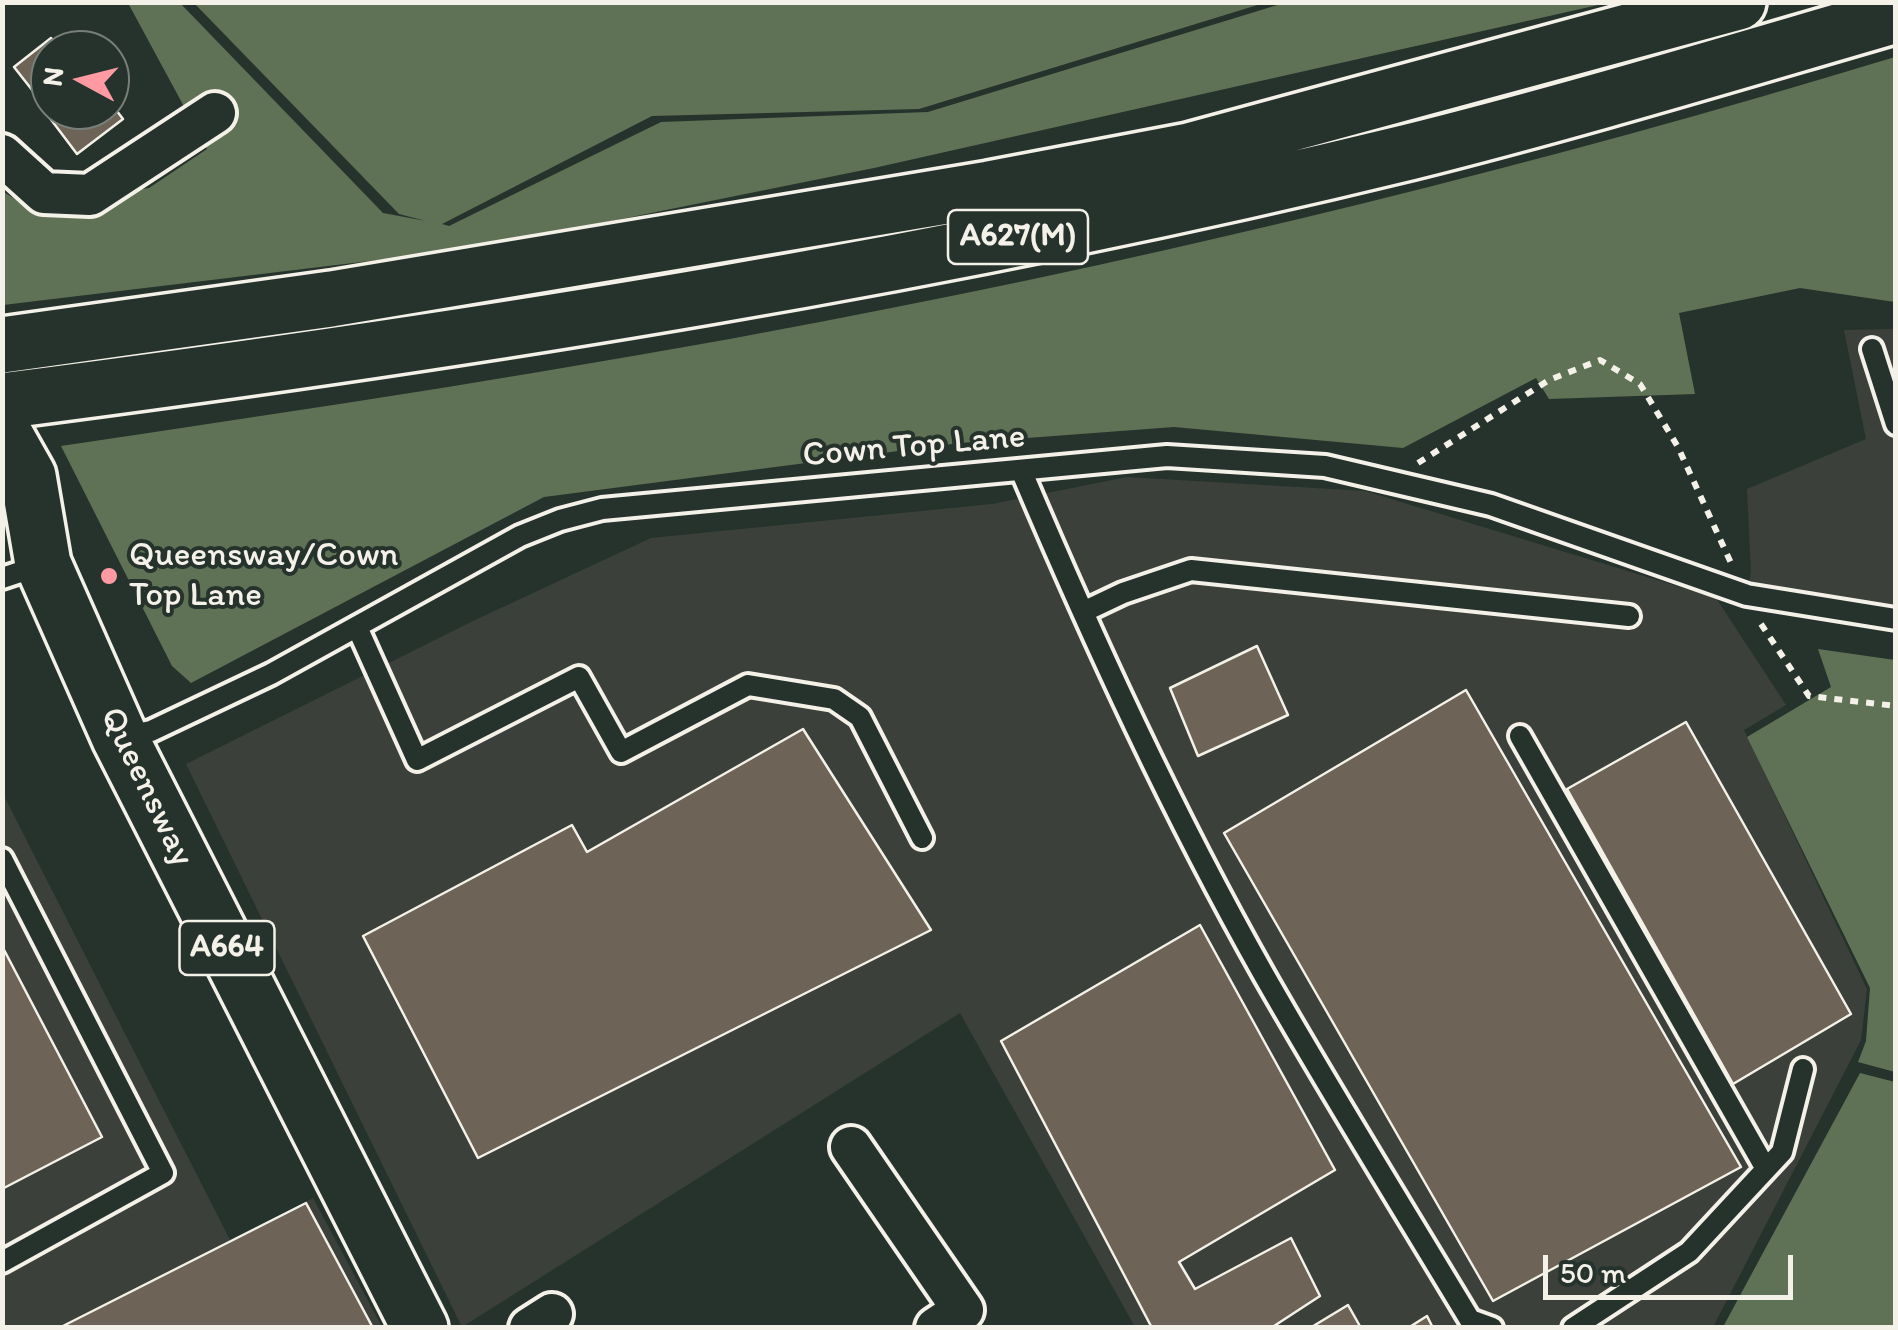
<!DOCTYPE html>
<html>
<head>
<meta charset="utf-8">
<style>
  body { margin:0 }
  #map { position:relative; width:1898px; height:1330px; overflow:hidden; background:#26332d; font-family:Itim,sans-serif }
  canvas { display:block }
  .frame { position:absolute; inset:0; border:5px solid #f4f1e8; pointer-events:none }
  .north { position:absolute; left:30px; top:30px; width:100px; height:100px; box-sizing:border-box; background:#26332d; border:2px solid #787f78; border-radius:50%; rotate:277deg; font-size:28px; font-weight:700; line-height:40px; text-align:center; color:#f4f1e8 }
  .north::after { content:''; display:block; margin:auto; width:35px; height:45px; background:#ff9aa2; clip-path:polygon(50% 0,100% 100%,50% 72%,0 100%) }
  .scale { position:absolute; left:1543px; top:1255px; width:250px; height:45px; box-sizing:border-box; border:5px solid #f4f1e8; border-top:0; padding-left:12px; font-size:30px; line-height:35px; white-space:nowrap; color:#f4f1e8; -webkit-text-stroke:8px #26332d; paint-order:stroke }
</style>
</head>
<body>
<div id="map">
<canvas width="1898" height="1330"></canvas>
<div class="frame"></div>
<div class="north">N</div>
<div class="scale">50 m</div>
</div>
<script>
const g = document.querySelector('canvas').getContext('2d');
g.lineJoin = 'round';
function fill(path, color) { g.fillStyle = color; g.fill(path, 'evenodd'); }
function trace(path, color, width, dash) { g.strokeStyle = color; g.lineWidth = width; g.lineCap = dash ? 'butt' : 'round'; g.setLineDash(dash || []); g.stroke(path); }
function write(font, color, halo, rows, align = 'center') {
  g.font = font + ' Itim,sans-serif'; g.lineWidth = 8; g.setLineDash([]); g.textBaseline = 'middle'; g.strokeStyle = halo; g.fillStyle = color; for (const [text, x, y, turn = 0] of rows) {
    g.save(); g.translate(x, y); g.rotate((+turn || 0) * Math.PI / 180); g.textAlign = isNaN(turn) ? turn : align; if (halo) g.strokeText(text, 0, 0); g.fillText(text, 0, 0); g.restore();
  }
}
fill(new Path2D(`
  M 1895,329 L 1895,622 L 1745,607 L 1751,572 L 1747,489 L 1866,439 L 1844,330 Z
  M 1127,477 L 1365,491 L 1716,598 L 1786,705 L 1744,730 L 1867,989 L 1861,1040 L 1713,1327 L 1135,1327 L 960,1013 L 462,1327 L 186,764 L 473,621 L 651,538 L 992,504 Z
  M 2,792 L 230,1240 L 313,1198 L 382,1327 L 3,1327 Z`), '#3b413a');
fill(new Path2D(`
  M 128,3 L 180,3 L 383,213 L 426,221 L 399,214 L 194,3 L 1264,3 L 919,109 L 652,116 L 442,224 L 449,226 L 661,122 L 928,112 L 1284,3 L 1607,3 L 874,168 L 478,248 L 3,305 L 2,191 L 28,207 L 149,188 L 207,149 Z
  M 1895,57 L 1895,302 L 1800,288 L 1679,313 L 1695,394 L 1549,399 L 1536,378 L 1403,448 L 1174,427 L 960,443 L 544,497 L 191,683 L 172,666 L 61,446 C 316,408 571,370 825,321 C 1186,252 1544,164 1895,57 Z
  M 1818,649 L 1895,660 L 1895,1072 L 1858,1062 L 1866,1041 L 1870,988 L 1747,737 L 1831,687 Z
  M 1860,1073 L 1895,1082 L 1895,1327 L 1723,1327 Z`), '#607255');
const building = new Path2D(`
  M 51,38 L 61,50 L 50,50 L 50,93 L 40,100 L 14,67 Z
  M 50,93 L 50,110 L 110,110 L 110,102 L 123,119 L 77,154 L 43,109 L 40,100 Z
  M 1257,646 L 1288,715 L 1198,756 L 1170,688 Z
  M 1466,690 L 1741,1167 L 1493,1301 L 1224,833 Z
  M 1686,722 L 1851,1014 L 1733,1084 L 1567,789 Z
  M 803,729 L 931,930 L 478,1158 L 363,936 L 572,825 L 587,852 Z
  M 1200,925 L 1335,1170 L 1179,1262 L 1195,1289 L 1291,1238 L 1320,1296 L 1271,1328 L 1152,1328 L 1001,1041 Z
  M 2,946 L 102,1137 L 2,1189 Z
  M 306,1203 L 373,1328 L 59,1328 L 231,1241 Z
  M 1348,1305 L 1361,1328 L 1310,1328 Z
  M 1427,1316 L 1433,1328 L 1408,1328 Z`);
fill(building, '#6d6357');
trace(building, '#f4f1e8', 2.5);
const lane = new Path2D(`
  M 1872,349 L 1896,424
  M 1021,470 C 1094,642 1172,812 1264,975 C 1330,1091 1401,1205 1470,1320 L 1492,1328
  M 2,578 L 41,565
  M 1083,612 L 1123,593 L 1191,570 L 1629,616
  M 357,627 L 417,760 L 579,677 L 621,752 L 748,685 L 834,699 L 860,717 L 922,838
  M 1520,736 L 1766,1169
  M 122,737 L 151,731 L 271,674 L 520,536 L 560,520 L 602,509 L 1167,456 L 1325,466 L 1491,505 L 1747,595 L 1896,619
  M 2,859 L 163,1173 L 2,1262
  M 1573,1328 L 1689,1252 L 1782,1152 L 1803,1069`);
const street = new Path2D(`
  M 2,155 L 44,193 L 90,195 L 215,113
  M 851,1147 L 963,1310 L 936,1328
  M 530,1328 L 552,1314`);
const primary = new Path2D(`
  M 2,430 L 28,476 L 43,564 L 120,738 L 420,1328`);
const highway = new Path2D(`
  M 2,345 L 331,299 L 989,189 L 1189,151 L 1738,2
  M 2,401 C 474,340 946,265 1409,152 C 1573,111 1734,62 1896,15`);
trace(lane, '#f4f1e8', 28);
trace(street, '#f4f1e8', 48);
trace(primary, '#f4f1e8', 62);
trace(highway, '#f4f1e8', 62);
trace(new Path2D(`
  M 1418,463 L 1549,380 L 1600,360 L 1640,384 L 1678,447 L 1731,563
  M 1761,624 L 1809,696 L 1896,706`), '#f4f1e8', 6, [8, 8]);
trace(lane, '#26332d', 20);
trace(street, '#26332d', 40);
trace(primary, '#26332d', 55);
trace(highway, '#26332d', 55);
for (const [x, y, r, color] of [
  [109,576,10,"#ff9aa2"]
]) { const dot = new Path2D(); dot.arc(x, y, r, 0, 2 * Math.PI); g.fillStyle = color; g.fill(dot); trace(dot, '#26332d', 4); }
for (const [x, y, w] of [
  [1018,237,140],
  [227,948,95]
]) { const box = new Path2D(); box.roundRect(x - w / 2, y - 27, w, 54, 8); g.fillStyle = '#26332d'; g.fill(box); trace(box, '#f4f1e8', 2.5); }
write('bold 32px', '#f4f1e8', null, [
  ["A627(M)",1018,237],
  ["A664",227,948]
]);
write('35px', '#f4f1e8', '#26332d', [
  ["Cown Top Lane",914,447,-5],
  ["Queensway",146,787,64]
]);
write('35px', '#f4f1e8', '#26332d', [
  ["Queensway/Cown",129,556],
  ["Top Lane",129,596]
], 'left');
</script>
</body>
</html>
